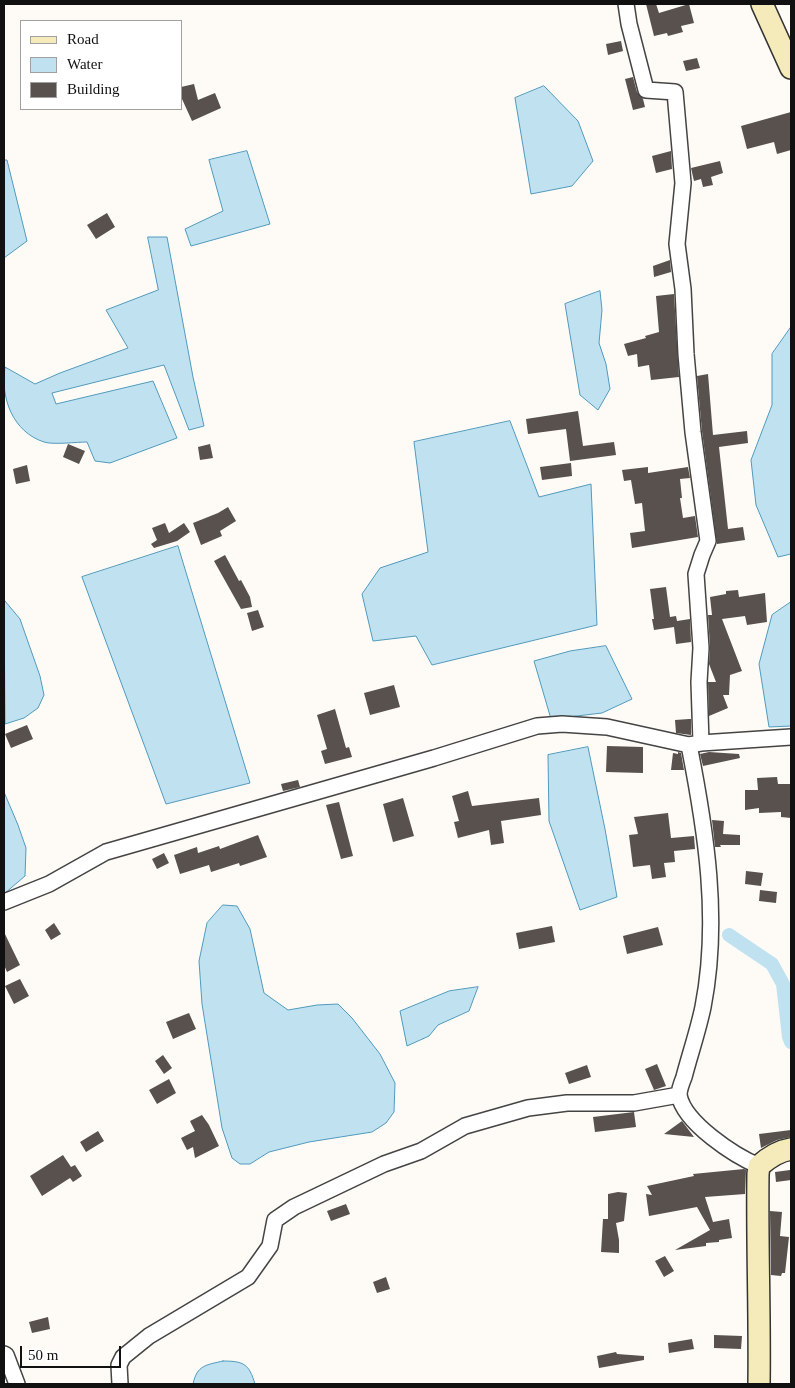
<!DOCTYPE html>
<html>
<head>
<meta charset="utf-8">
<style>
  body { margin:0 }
  #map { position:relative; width:795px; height:1388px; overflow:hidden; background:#fefbf6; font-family:"Times New Roman",serif }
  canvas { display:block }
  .frame { position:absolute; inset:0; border:5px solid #111; pointer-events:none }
  .legend { position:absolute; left:20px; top:20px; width:162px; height:90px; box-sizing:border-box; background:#fff; border:1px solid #a0a0a0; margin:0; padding:6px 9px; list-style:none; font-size:15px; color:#111 }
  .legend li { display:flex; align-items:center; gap:10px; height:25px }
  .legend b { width:25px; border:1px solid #a0a0a0 }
  .scale { position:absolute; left:20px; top:1346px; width:101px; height:22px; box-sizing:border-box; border:2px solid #111; border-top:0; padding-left:6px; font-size:15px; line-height:18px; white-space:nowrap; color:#111; -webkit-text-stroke:4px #fff; paint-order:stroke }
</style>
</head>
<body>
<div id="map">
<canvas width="795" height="1388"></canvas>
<div class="frame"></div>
<ul class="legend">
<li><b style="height:6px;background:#f5eab9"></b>Road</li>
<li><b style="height:14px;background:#c0e1ef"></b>Water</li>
<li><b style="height:14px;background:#58514e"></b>Building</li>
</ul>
<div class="scale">50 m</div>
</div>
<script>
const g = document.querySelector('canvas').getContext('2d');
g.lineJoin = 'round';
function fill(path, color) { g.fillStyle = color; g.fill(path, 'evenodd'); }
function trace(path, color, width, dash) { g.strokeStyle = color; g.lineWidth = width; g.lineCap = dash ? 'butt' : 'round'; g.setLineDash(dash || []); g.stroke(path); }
const water = new Path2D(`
  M 544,86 L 578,121 L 593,161 L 572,186 L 531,194 L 515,98 Z
  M 247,151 L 270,224 L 191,246 L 185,229 L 223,211 L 209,160 Z
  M 4,160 L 7,160 L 27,241 L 4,258 Z
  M 148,237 L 167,237 L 193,377 L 204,426 L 189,430 L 164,365 L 52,393 L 56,404 L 153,381 L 177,438 L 110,463 L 95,461 L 87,442 C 77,442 53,445 44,442 C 13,432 0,398 5,367 L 35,384 L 60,373 L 128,348 L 106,310 L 158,290 Z
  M 600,291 L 602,310 L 599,343 L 606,364 L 610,389 L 598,410 L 580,395 L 565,304 Z
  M 791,327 L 791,554 L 778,557 L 756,505 L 751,460 L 772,405 L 772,354 Z
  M 510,421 L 539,497 L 591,484 L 597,625 L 432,665 L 416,636 L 373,641 L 362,594 L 380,568 L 428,552 L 414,442 Z
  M 178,546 L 250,783 L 166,804 L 82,577 Z
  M 5,601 L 20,619 L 40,676 L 44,695 L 38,708 L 24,718 L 5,724 L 4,602 Z
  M 791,602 L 791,726 L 769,727 L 759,664 L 772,615 Z
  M 606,646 L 632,699 L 602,713 L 551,719 L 534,661 L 570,651 Z
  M 588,747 L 605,829 L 617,897 L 580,910 L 549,821 L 548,755 Z
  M 4,792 L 18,825 L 26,848 L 25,876 L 4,894 Z
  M 223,905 L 237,906 L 250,929 L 264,993 L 288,1010 L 317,1005 L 338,1004 L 352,1018 L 380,1054 L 395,1083 L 394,1112 L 386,1123 L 372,1132 L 309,1142 L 269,1152 L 250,1164 L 240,1164 L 232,1158 L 222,1128 L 202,1004 L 199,961 L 207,923 Z
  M 478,987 L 469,1011 L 438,1025 L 429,1036 L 407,1046 L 400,1011 L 449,991 Z
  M 223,1361 C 244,1361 249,1364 255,1384 L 193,1384 C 197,1365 206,1365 223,1361 Z`);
fill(water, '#c0e1ef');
trace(water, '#509abd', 1);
trace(new Path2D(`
  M 729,935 L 772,964 L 783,984 L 789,1037 L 791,1042`), '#c0e1ef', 14);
fill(new Path2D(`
  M 646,4 L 656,4 L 659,13 L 689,4 L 694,23 L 681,26 L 683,32 L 668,36 L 667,33 L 654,36 Z
  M 621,41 L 623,51 L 608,55 L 606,44 Z
  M 697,58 L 700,68 L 686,71 L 683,61 Z
  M 633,77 L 637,92 L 643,99 L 645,107 L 633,110 L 625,79 Z
  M 194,84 L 198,100 L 215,93 L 221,108 L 192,121 L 182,99 L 181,87 Z
  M 791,112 L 791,150 L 777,154 L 774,142 L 747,149 L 741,126 Z
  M 671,151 L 672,169 L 656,173 L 652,156 Z
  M 720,161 L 723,173 L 711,177 L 713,185 L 703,187 L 701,179 L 694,181 L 691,168 Z
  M 107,213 L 115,227 L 96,239 L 87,225 Z
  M 670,260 L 671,272 L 654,277 L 653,266 Z
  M 674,294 L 679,377 L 651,380 L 649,365 L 638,367 L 637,354 L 628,356 L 624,344 L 646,338 L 645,336 L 659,332 L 656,296 Z
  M 708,374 L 713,435 L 747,431 L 748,443 L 719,447 L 728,529 L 743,527 L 745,540 L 717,544 L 702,431 L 697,376 Z
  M 578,411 L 583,446 L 614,442 L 616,455 L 570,461 L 566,429 L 528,434 L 526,419 Z
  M 68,444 L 85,451 L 79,464 L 63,457 Z
  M 210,444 L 213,458 L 200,460 L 198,447 Z
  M 571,463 L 572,476 L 542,480 L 540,467 Z
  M 27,465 L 30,481 L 16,484 L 13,469 Z
  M 648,467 L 648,473 L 688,467 L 690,478 L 680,479 L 682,498 L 680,498 L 683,518 L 695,516 L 698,537 L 632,548 L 630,533 L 645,531 L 642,503 L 635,504 L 631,480 L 624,481 L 622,470 Z
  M 228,507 L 236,521 L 220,531 L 222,536 L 201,545 L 193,523 L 218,513 Z
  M 165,523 L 169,533 L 184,523 L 190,532 L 177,541 L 154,548 L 151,544 L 157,540 L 152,528 Z
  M 225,555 L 239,581 L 241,580 L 250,597 L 252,607 L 241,609 L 214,561 Z
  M 666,587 L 670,617 L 676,616 L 677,621 L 690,619 L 691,642 L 676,644 L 674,627 L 654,630 L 652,619 L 654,619 L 650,589 Z
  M 738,590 L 739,597 L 765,593 L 767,622 L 747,625 L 745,616 L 722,619 L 742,671 L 730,675 L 729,695 L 723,695 L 728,708 L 709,716 L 708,682 L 716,682 L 709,664 L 710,647 L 708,615 L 712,615 L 710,597 L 726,594 L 726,591 Z
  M 258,610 L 264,627 L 252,631 L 247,613 Z
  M 394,685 L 400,707 L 370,715 L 364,693 Z
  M 335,709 L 346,748 L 349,747 L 352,757 L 325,764 L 321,751 L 327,749 L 317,715 Z
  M 689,719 L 691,719 L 691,735 L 676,733 L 675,720 Z
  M 27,725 L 33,739 L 11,748 L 5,734 Z
  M 607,746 L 643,747 L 643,773 L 606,772 Z
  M 678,752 L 681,753 L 684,770 L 671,770 L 673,753 L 678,754 Z
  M 709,752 L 739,754 L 740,758 L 703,766 L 700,754 Z
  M 777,777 L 778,784 L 791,784 L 791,818 L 781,817 L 781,812 L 759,813 L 759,808 L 745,810 L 745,790 L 758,790 L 757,778 Z
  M 298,780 L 300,787 L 283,791 L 281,784 Z
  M 468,791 L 472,806 L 539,798 L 541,815 L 501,821 L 504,843 L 491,845 L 489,830 L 458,838 L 454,822 L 459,821 L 452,796 Z
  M 403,798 L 414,836 L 393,842 L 383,804 Z
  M 339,802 L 353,856 L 341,859 L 326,805 Z
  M 668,813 L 671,838 L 694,836 L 695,849 L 674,851 L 675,862 L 664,863 L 666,877 L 652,879 L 650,865 L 633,867 L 629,835 L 638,834 L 634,817 Z
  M 712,820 L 724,821 L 723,834 L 740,835 L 740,845 L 720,845 L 721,847 L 715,847 Z
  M 258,835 L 267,857 L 240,866 L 239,863 L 211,872 L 209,865 L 180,874 L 174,855 L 197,847 L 198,853 L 219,846 L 220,849 Z
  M 164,853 L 169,863 L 157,869 L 152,859 Z
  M 746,871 L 763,873 L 761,886 L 745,884 Z
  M 760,890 L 777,892 L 776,903 L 759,901 Z
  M 54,923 L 61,934 L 51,940 L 45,930 Z
  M 552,926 L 555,942 L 519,949 L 516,933 Z
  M 658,927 L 663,945 L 627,954 L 623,936 Z
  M 4,932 L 20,965 L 7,972 L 4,965 Z
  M 20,979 L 29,996 L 14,1004 L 5,986 Z
  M 189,1013 L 196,1029 L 173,1039 L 166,1022 Z
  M 163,1055 L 172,1068 L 164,1074 L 155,1061 Z
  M 657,1064 L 666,1086 L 654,1090 L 645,1069 Z
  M 587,1065 L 591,1077 L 569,1084 L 565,1073 Z
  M 169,1079 L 176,1093 L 157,1104 L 149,1090 Z
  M 634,1112 L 636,1127 L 595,1132 L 593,1117 Z
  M 202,1115 L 209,1125 L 219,1146 L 195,1158 L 193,1147 L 187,1150 L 181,1138 L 195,1131 L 190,1121 Z
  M 682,1121 L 694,1137 L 664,1134 Z
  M 791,1130 L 791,1137 L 777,1140 L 761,1148 L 759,1134 Z
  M 98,1131 L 104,1141 L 86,1152 L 80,1142 Z
  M 63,1155 L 71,1167 L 75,1165 L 82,1176 L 73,1182 L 70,1178 L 42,1196 L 30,1176 Z
  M 744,1169 L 746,1170 L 745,1194 L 705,1197 L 713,1222 L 729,1219 L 732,1238 L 719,1240 L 719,1242 L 706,1243 L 706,1246 L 675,1250 L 710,1230 L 697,1207 L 649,1216 L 646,1194 L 652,1195 L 647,1186 L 694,1176 L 693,1174 Z
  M 790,1170 L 791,1180 L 776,1182 L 775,1172 Z
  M 618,1192 L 627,1193 L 624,1221 L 616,1223 L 619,1240 L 619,1253 L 601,1252 L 603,1219 L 608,1219 L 608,1194 Z
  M 346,1204 L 350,1214 L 331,1221 L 327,1211 Z
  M 770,1211 L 782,1212 L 780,1236 L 789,1237 L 785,1273 L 782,1273 L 781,1276 L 771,1275 Z
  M 665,1256 L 674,1271 L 664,1277 L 655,1261 Z
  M 386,1277 L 390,1289 L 377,1293 L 373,1282 Z
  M 48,1317 L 50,1329 L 32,1333 L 29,1322 Z
  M 714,1335 L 742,1336 L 741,1349 L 714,1348 Z
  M 692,1339 L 694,1349 L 669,1353 L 668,1343 Z
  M 616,1352 L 617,1354 L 644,1356 L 644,1360 L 599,1368 L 597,1356 Z`), '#58514e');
const minor = new Path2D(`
  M 626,4 L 629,24 L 646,90 L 675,92 L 683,183 L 677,244 L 683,289 L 686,354 L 693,432 L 708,541 L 702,555 L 696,574 L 701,648 L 699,682 L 701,743 L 689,745 C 706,831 720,920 703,1007 C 698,1031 690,1054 684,1077 C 682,1082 679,1090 679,1095 C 684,1123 735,1156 759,1166
  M 701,743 L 791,737
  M 4,902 L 49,884 L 106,852 L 434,758 L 537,726 L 562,724 L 607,727 L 689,745
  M 4,1354 L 6,1355 L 17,1384
  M 120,1384 L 119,1365 L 123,1357 L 149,1336 L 248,1277 L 270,1246 L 275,1220 L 294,1207 L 384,1164 L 421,1151 L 465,1126 L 528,1108 L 567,1103 L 634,1103 L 679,1095`);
const secondary = new Path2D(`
  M 762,4 L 791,68
  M 759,1384 C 760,1314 757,1244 758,1174 L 759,1166 C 769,1157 778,1151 791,1149`);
trace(minor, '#444', 18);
trace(secondary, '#333', 24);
trace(minor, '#fff', 15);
trace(secondary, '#f5eab9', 21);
</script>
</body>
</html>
